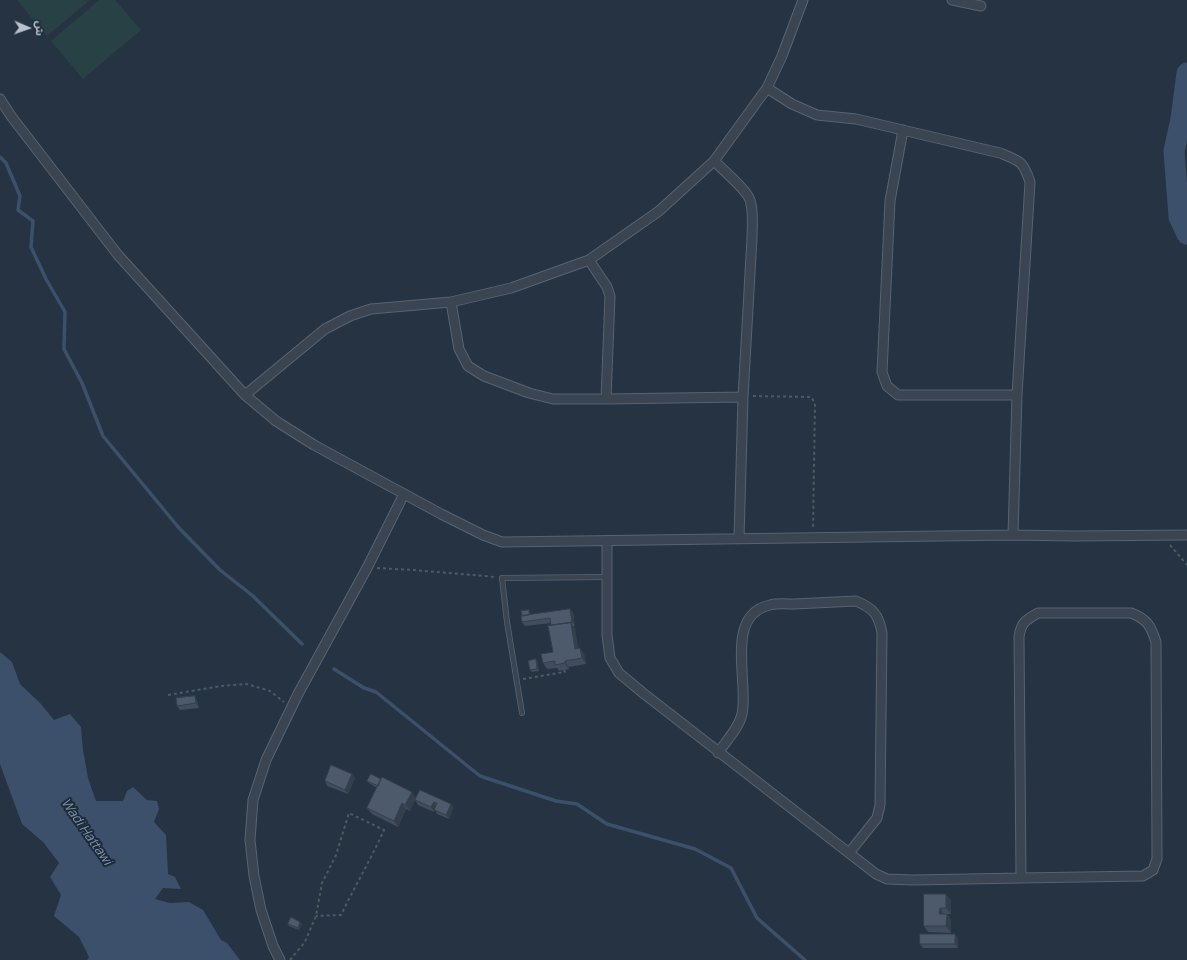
<!DOCTYPE html>
<html>
<head>
<meta charset="utf-8">
<style>
  body { margin:0 }
  #map { position:relative; width:1187px; height:960px; overflow:hidden; background:#263343; font-family:Manrope,"Noto Sans Arabic",sans-serif }
  canvas { display:block }
  .north { position:absolute; left:8px; top:8px; width:40px; height:40px; -webkit-text-stroke:3px #1f2a38; paint-order:stroke; rotate:92deg; font-size:11px; font-weight:700; line-height:16px; text-align:center; color:#b8c0cc }
  .north::after { content:''; display:block; margin:auto; width:14px; height:18px; background:#b8c0cc; clip-path:polygon(50% 0,100% 100%,50% 72%,0 100%) }
</style>
</head>
<body>
<div id="map">
<canvas width="1187" height="960"></canvas>
<div class="north">ش</div>
</div>
<script>
const g = document.querySelector('canvas').getContext('2d');
g.lineJoin = 'round';
function fill(path, color) { g.fillStyle = color; g.fill(path, 'evenodd'); }
function trace(path, color, width, dash) { g.strokeStyle = color; g.lineWidth = width; g.lineCap = dash ? 'butt' : 'round'; g.setLineDash(dash || []); g.stroke(path); }
function write(font, color, halo, rows, align = 'center') {
  g.font = font + ' Manrope,sans-serif'; g.lineWidth = 4; g.setLineDash([]); g.textBaseline = 'middle'; g.strokeStyle = halo; g.fillStyle = color; for (const [text, x, y, turn = 0] of rows) {
    g.save(); g.translate(x, y); g.rotate((+turn || 0) * Math.PI / 180); g.textAlign = isNaN(turn) ? turn : align; if (halo) g.strokeText(text, 0, 0); g.fillText(text, 0, 0); g.restore();
  }
}
fill(new Path2D(`
  M 17,0 L 90,0 L 47,36 Z
  M 99,0 L 115,0 L 141,30 L 83,79 L 51,41 Z`), '#284144');
fill(new Path2D(`
  M 0,652 L 12,662 L 20,684 L 40,703 L 54,720 L 70,714 L 81,727 L 83,750 L 88,778 L 96,801 L 123,801 L 127,791 L 133,787 L 147,800 L 157,801 L 159,809 L 154,822 L 166,835 L 168,874 L 175,877 L 181,889 L 163,888 L 155,899 L 170,903 L 189,902 L 203,910 L 221,940 L 227,943 L 240,960 L 87,960 L 89,957 L 79,937 L 54,916 L 61,895 L 50,877 L 59,863 L 43,842 L 22,824 L 0,764 Z`), '#3c506b');
trace(new Path2D(`
  M 0,157 L 6,163 L 20,196 L 18,210 L 33,221 L 31,247 L 46,279 L 65,312 L 64,349 L 82,383 L 103,436 L 179,528 L 220,570 L 253,596 L 302,644
  M 334,669 L 364,688 L 376,692 L 480,776 L 556,801 L 577,804 L 607,824 L 695,849 L 731,868 L 757,918 L 805,960`), '#3c506b', 3.5);
trace(new Path2D(`
  M 1187,73 L 1181,119 L 1174,151 L 1179,217 L 1187,234`), '#3c506b', 21);
const lane = new Path2D(`
  M 522,713 L 507,622 L 502,578 L 607,577`);
const street = new Path2D(`
  M 952,0 L 981,6
  M 767,88 L 792,104 L 817,115 L 856,119 L 1000,153 C 1020,161 1023,161 1030,182 L 1017,395 L 1013,535
  M 0,99 L 11,116 L 118,255 L 245,395 L 276,421 L 314,445 L 441,514 L 483,535 L 502,542 L 1013,535 L 1073,536 L 1187,535
  M 903,130 L 890,201 L 882,372 L 887,386 L 898,395 L 1017,395
  M 714,161 C 723,170 747,190 750,200 C 754,212 752,226 752,238 L 743,397 L 739,538
  M 589,260 L 607,287 L 610,296 L 606,399
  M 451,302 L 459,349 L 468,366 L 484,376 L 529,393 L 553,399 L 606,399 L 743,397
  M 245,395 L 325,329 L 350,316 L 371,309 L 451,302 L 511,288 L 589,260 L 659,211 L 714,161 L 767,88 L 782,56 L 803,0
  M 607,541 L 607,635 L 610,658 L 619,673 L 643,693 L 876,874 L 887,879 L 913,880 L 1021,878
  M 1038,613 L 1131,613 C 1147,619 1151,626 1156,642 L 1157,859 L 1153,870 L 1143,876 L 1021,878 L 1019,637 C 1021,622 1026,620 1038,613 Z
  M 718,753 C 726,741 739,728 742,714 C 749,681 724,615 770,605 C 777,603 787,604 794,604 C 815,603 835,602 856,601 C 873,608 879,615 882,633 L 880,805 L 877,818 L 849,853
  M 280,960 L 273,946 L 261,910 L 254,876 L 250,840 L 253,800 L 266,760 L 298,694 L 367,568 L 404,494`);
trace(lane, '#596370', 6);
trace(street, '#596370', 11);
trace(new Path2D(`
  M 753,396 L 811,397 L 815,403 L 813,529
  M 1170,545 L 1187,565
  M 377,568 L 414,570 L 495,577
  M 523,679 L 565,672 L 564,670
  M 168,695 L 221,686 L 247,684 L 270,691 L 284,702
  M 290,960 L 305,942 L 316,916 L 322,883 L 336,855 L 349,813 L 384,830 C 371,859 355,886 341,915 L 316,916`), '#475d60', 2, [3, 3]);
trace(lane, '#3b4552', 4.5);
trace(street, '#3b4552', 9);
fill(new Path2D(`
  M 570,609 L 573,613 L 575,626 L 573,626 L 575,629 L 578,648 L 584,654 L 586,664 L 569,667 L 569,669 L 559,671 L 557,668 L 547,669 L 543,663 L 553,652 L 552,626 L 551,623 L 525,626 L 522,622 L 522,616 L 529,610 L 530,612 L 530,615 Z
  M 537,661 L 539,671 L 532,672 L 530,670 Z
  M 197,700 L 199,708 L 180,710 L 177,706 Z
  M 355,778 L 348,794 L 327,786 L 325,781 Z
  M 367,781 L 416,798 L 410,811 L 406,809 L 398,827 L 372,814 L 367,808 L 377,788 L 369,783 Z
  M 415,800 L 451,804 L 453,808 L 449,819 L 437,814 L 435,810 L 434,812 L 418,805 Z
  M 924,894 L 951,900 L 951,914 L 944,914 L 947,914 L 951,920 L 951,933 L 928,932 L 924,926 Z
  M 288,924 L 302,924 L 299,930 L 289,926 Z
  M 958,938 L 958,948 L 923,948 L 920,944 Z`), '#414d5d');
fill(new Path2D(`
  M 570,609 L 573,613 L 575,626 L 572,622 Z
  M 571,623 L 575,629 L 579,655 L 575,649 Z
  M 580,648 L 584,654 L 586,664 L 582,658 Z
  M 536,659 L 537,661 L 539,671 L 537,669 Z
  M 565,661 L 569,667 L 569,669 L 565,663 Z
  M 195,696 L 197,700 L 199,708 L 196,703 Z
  M 352,774 L 355,778 L 348,794 L 345,790 Z
  M 412,792 L 416,798 L 410,811 L 405,805 Z
  M 434,802 L 437,806 L 434,812 L 431,807 Z
  M 402,803 L 406,809 L 398,827 L 394,821 Z
  M 451,804 L 453,808 L 449,819 L 446,815 Z
  M 946,894 L 951,900 L 951,914 L 946,908 Z
  M 940,908 L 944,914 L 939,914 Z
  M 947,914 L 951,920 L 951,933 L 946,926 Z
  M 300,922 L 302,924 L 299,930 L 298,928 Z
  M 955,934 L 958,938 L 958,948 L 955,944 Z`), '#353f4c');
const building = new Path2D(`
  M 570,609 L 572,622 L 551,625 L 550,618 L 522,622 L 521,616 Z
  M 529,610 L 529,615 L 522,616 L 521,611 Z
  M 571,623 L 575,649 L 580,648 L 582,658 L 565,661 L 565,663 L 555,665 L 555,661 L 543,663 L 541,654 L 553,652 L 548,626 Z
  M 536,659 L 537,669 L 530,670 L 528,661 Z
  M 195,696 L 196,703 L 177,706 L 176,698 Z
  M 331,765 L 352,774 L 345,790 L 325,781 Z
  M 371,774 L 381,779 L 378,786 L 367,781 Z
  M 382,777 L 412,792 L 405,805 L 402,803 L 394,821 L 367,808 Z
  M 420,790 L 451,804 L 446,815 L 434,810 L 437,803 L 434,802 L 431,807 L 415,800 Z
  M 924,894 L 946,894 L 946,908 L 940,908 L 939,914 L 947,914 L 946,926 L 924,926 Z
  M 291,917 L 300,922 L 298,928 L 288,924 Z
  M 920,934 L 955,934 L 955,944 L 920,944 Z`);
fill(building, '#4c5a6c');
trace(building, '#353f4c', 1);
write('italic 13px', '#7f96b3', '#1f2a38', [
  ["Wadi Hattawi",86,832,55]
]);
</script>
</body>
</html>
